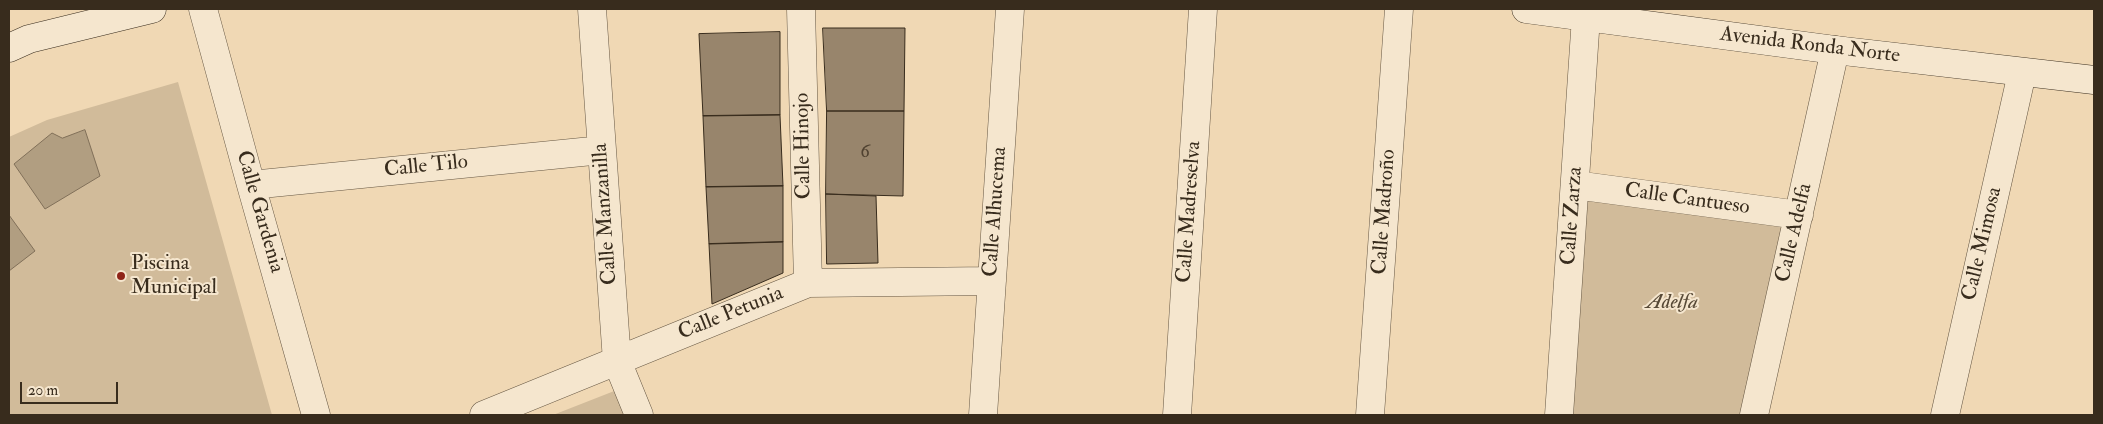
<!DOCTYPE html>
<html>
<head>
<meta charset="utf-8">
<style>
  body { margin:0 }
  #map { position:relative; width:2103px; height:424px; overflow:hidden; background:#f0d8b4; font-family:"IM FELL Double Pica",serif }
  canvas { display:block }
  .frame { position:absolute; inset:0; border:10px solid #382c1d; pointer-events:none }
  .scale { position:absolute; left:20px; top:382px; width:98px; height:22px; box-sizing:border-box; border:2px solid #382c1d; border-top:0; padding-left:6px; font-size:15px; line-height:18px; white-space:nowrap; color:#382c1d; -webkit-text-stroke:4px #f5e6ce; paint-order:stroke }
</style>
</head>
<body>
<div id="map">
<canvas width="2103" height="424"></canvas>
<div class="frame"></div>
<div class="scale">20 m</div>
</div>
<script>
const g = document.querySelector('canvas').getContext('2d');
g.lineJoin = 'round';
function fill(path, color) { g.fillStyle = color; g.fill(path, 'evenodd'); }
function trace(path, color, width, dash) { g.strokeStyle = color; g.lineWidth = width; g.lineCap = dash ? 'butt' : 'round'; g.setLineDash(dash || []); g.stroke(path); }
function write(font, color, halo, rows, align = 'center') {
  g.font = font + ' "IM FELL Double Pica",serif'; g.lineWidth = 4; g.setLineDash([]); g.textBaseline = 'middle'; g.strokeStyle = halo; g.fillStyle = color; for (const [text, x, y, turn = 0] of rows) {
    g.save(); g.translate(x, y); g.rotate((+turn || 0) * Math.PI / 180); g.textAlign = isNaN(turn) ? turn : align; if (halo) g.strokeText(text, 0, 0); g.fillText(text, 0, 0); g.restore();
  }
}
fill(new Path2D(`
  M 178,82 L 272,415 L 9,415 L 9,137 L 47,120 Z
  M 1575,185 L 1799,215 L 1754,415 L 1559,415 Z
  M 627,386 L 633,415 L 553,415 Z`), '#d1bb9a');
const water = new Path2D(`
  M 85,130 L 100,176 L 45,209 L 14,164 L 52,133 L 62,138 Z
  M 9,215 L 35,251 L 9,271 Z`);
fill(water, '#b19e81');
trace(water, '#817059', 1);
const building = new Path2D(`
  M 823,28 L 905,28 L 904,111 L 827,111 Z
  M 780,32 L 780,115 L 703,116 L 699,34 Z
  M 827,111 L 904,111 L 903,196 L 826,194 Z
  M 780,115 L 783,186 L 706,187 L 703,116 Z
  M 783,186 L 783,242 L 709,244 L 706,187 Z
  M 826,194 L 876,196 L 878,263 L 827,264 Z
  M 783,242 L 783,273 L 712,304 L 709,244 Z`);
fill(building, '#98856c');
trace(building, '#382c1d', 1);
const street = new Path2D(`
  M 203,9 L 251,185 L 316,415
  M 592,9 L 617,361 L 639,415
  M 801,9 L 808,283
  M 251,185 L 602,150
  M 1575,185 L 1799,215
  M 484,415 L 808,283 L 992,281
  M 983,415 L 1010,9
  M 1177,415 L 1203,9
  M 1370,415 L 1399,9
  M 1559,415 L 1586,17
  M 1754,415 L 1835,50
  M 1945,415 L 2022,73`);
const secondary = new Path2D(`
  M 1526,9 L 1835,50 L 2094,80
  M 9,48 L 29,39 L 152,9`);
trace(street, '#665743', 29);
trace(secondary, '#382c1d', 29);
trace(street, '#f5e6ce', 28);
trace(secondary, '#f5e6ce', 28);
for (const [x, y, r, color] of [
  [121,276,5,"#8f2418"]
]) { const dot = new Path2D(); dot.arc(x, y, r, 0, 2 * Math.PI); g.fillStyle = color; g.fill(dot); trace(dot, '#f5e6ce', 2); }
write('19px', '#504231', null, [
  ["6",865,153]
]);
write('21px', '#382c1d', '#f5e6ce', [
  ["Avenida Ronda Norte",1810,46,7],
  ["Calle Hinojo",804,146,-91],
  ["Calle Tilo",426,167,-6],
  ["Calle Cantueso",1687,200,8],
  ["Calle Gardenia",259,212,74],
  ["Calle Alhucema",996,212,-86],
  ["Calle Madreselva",1190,212,-86],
  ["Calle Madroño",1385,212,-86],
  ["Calle Manzanilla",606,214,-94],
  ["Calle Zarza",1573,216,-86],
  ["Calle Adelfa",1795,233,-77],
  ["Calle Mimosa",1983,244,-77],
  ["Calle Petunia",731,314,-22]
]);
write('21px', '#382c1d', '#f5e6ce', [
  ["Piscina",131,264],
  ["Municipal",131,288]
], 'left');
write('italic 21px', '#574936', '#f5e6ce', [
  ["Adelfa",1672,303]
]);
</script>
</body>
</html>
